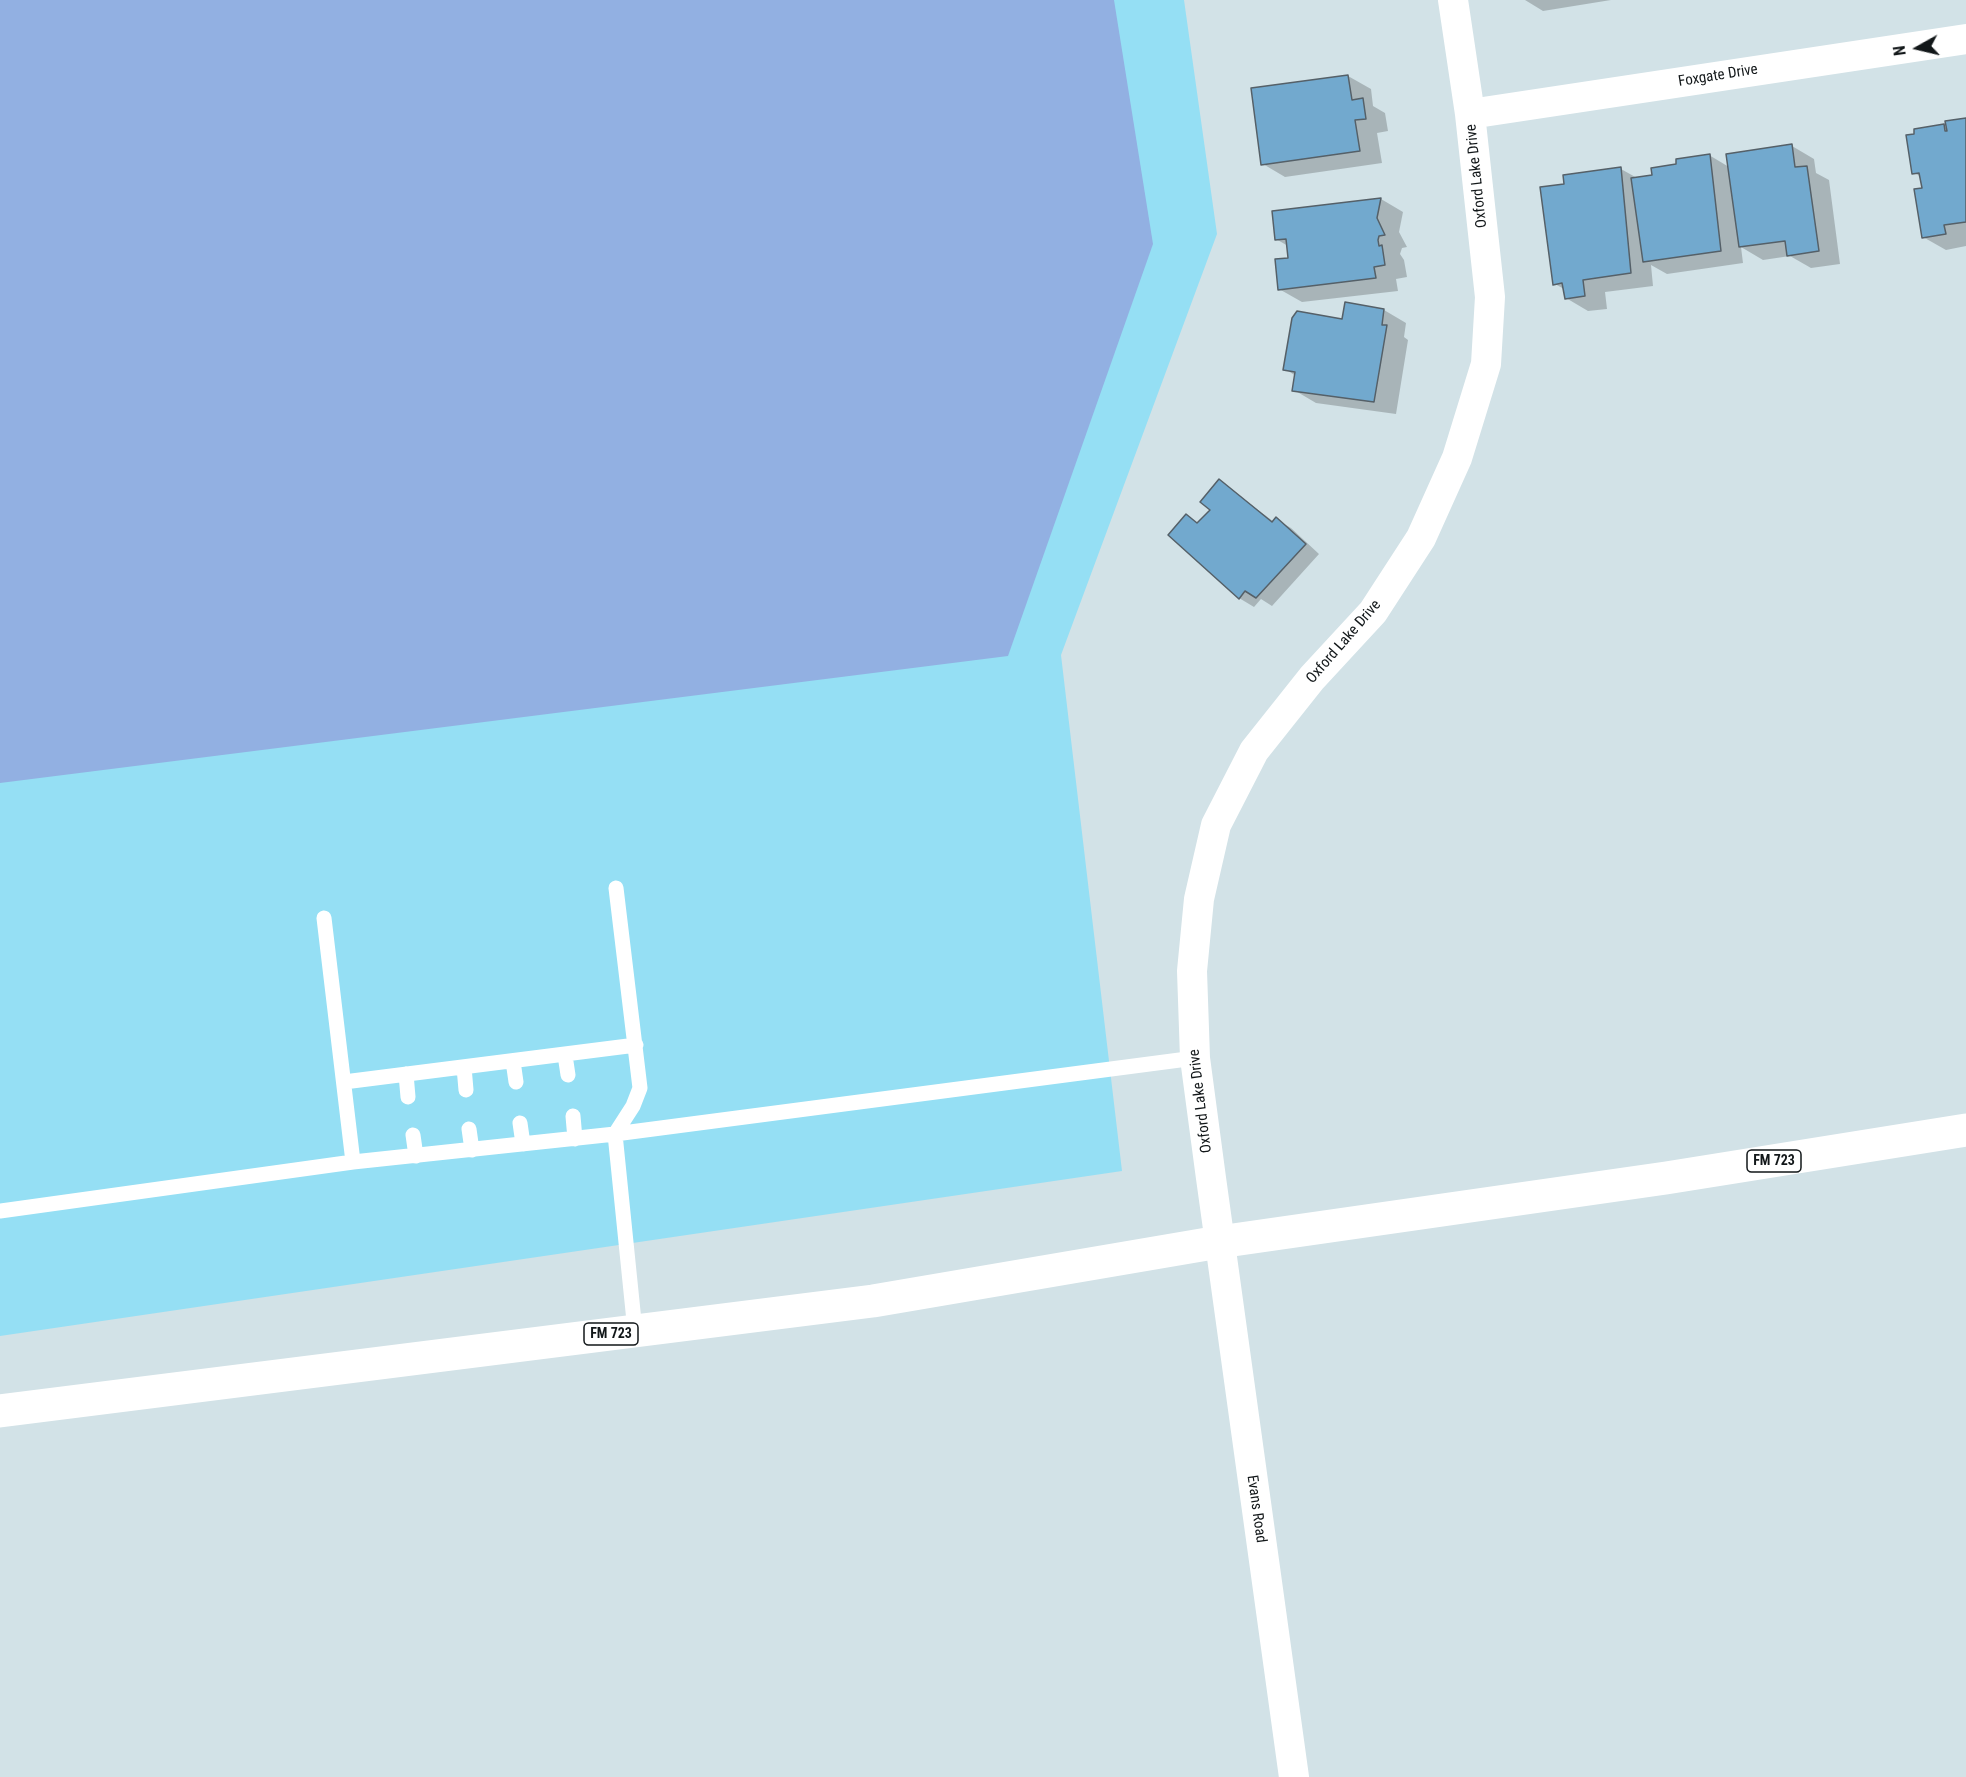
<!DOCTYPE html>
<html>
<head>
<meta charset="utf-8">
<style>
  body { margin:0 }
  #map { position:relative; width:1966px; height:1777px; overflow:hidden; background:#d2e2e7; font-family:"Roboto Condensed",sans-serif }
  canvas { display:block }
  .north { position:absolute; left:1888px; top:18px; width:60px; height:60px; -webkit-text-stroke:4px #fff; paint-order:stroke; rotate:262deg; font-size:16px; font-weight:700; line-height:24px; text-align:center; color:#121719 }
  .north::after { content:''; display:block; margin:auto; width:21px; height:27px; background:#121719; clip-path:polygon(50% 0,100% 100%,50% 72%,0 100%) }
</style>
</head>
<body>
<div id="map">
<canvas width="1966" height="1777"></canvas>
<div class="north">N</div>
</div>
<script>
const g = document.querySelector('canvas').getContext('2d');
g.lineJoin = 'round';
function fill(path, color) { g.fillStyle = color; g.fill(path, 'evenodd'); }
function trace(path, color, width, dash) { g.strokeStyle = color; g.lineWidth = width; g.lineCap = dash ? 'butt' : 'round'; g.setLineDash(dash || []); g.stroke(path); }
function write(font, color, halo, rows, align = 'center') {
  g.font = font + ' "Roboto Condensed",sans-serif'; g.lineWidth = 4.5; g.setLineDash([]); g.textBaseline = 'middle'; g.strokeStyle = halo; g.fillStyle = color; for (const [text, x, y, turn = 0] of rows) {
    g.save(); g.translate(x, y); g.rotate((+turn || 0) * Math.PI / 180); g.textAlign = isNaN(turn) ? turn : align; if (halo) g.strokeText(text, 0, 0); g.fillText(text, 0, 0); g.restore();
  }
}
fill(new Path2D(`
  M 0,0 L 1184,0 L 1217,234 L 1061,655 L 1122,1171 L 0,1336 Z`), '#95dff4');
fill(new Path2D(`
  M 0,0 L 1114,0 L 1153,244 L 1008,656 L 0,783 Z`), '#92b0e2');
fill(new Path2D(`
  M 1525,0 L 1611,0 L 1543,11 Z
  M 1348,76 L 1371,89 L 1373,106 L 1385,113 L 1388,131 L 1377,133 L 1382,163 L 1285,177 L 1263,164 Z
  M 1966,119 L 1966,246 L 1946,250 L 1923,237 L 1922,177 L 1914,173 L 1943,126 L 1948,129 Z
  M 1792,146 L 1814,159 L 1816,173 L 1829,180 L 1840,264 L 1811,268 L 1790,256 L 1763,260 L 1741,247 L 1743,263 L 1667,274 L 1651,265 L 1653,286 L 1605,292 L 1607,309 L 1588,311 L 1566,298 L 1564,289 L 1555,284 L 1566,185 L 1621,169 L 1637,178 L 1654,176 L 1709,155 L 1729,167 Z
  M 1381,199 L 1403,212 L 1399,232 L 1407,247 L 1402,248 L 1400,254 L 1404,260 L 1407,277 L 1396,279 L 1398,291 L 1302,302 L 1279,289 L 1290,259 L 1288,246 L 1276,239 L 1274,212 Z
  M 1384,310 L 1406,323 L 1404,337 L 1408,340 L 1396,414 L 1316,403 L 1294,390 L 1296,376 L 1285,369 L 1343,321 Z
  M 1220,481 L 1274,522 L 1276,519 L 1291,528 L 1319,554 L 1272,606 L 1261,599 L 1254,607 L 1239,598 L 1186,516 L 1199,524 L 1212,510 Z`), '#0003');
const building = new Path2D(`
  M 1348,75 L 1352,100 L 1363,98 L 1366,119 L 1355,120 L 1360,151 L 1261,165 L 1251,88 Z
  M 1966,118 L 1966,222 L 1944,225 L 1946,234 L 1922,238 L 1914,189 L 1922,188 L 1919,173 L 1912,174 L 1906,135 L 1914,134 L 1914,129 L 1944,124 L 1945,131 L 1947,131 L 1945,121 Z
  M 1792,144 L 1795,167 L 1807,166 L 1819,251 L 1787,256 L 1785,241 L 1739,247 L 1726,154 Z
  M 1710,154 L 1721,251 L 1643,262 L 1631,178 L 1652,175 L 1651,168 L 1676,164 L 1676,159 Z
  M 1621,167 L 1631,273 L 1583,280 L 1585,296 L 1565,299 L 1562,283 L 1553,285 L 1540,187 L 1564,184 L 1563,175 Z
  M 1381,198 L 1377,218 L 1385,235 L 1379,236 L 1378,240 L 1379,246 L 1382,245 L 1385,265 L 1374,267 L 1376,278 L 1278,290 L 1275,259 L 1288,258 L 1286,239 L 1275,240 L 1272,211 Z
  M 1345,302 L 1384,309 L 1382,325 L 1387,325 L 1374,402 L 1292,391 L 1295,372 L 1283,370 L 1292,318 L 1297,311 L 1342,319 Z
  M 1219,479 L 1272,522 L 1276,517 L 1306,544 L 1256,598 L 1245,591 L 1239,599 L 1168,535 L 1186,514 L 1197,523 L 1210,510 L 1200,502 Z`);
fill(building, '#72a9ce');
trace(building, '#556068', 1.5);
trace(new Path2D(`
  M 324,918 L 353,1162 L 615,1134 L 635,1331
  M 565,1055 L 568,1075
  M 513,1061 L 516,1082
  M 464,1067 L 466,1090
  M 406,1074 L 408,1097
  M 344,1082 L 636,1045
  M 573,1116 L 575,1139
  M 520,1123 L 523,1144
  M 469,1129 L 472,1150
  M 615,1134 L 1195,1058
  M 615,1134 L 633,1106 L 640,1088 L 616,888
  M 413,1135 L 416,1156
  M 0,1211 L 353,1162`), '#fff', 15);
trace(new Path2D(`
  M 1470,114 L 1966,39
  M 1294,1777 L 1211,1178 L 1195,1058 L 1192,971 L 1199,899 L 1216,825 L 1254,751 L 1312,678 L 1373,612 L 1421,538 L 1457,458 L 1486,364 L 1490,297 L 1470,114 L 1453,0`), '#fff', 30);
trace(new Path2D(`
  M 0,1411 L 873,1301 L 1219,1242 L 1666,1178 L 1966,1130`), '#fff', 33);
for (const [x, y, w] of [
  [1774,1161,54],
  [611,1334,54]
]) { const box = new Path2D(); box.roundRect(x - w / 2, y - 11, w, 22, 4.5); g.fillStyle = '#fff'; g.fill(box); trace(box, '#121719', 1.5); }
write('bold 14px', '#121719', null, [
  ["FM 723",1774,1161],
  ["FM 723",611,1334]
]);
write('15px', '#121719', '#fff', [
  ["Foxgate Drive",1718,76,-9],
  ["Oxford Lake Drive",1477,176,-96],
  ["Oxford Lake Drive",1344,642,-49],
  ["Oxford Lake Drive",1201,1101,-97],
  ["Evans Road",1256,1509,82]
]);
</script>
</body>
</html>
